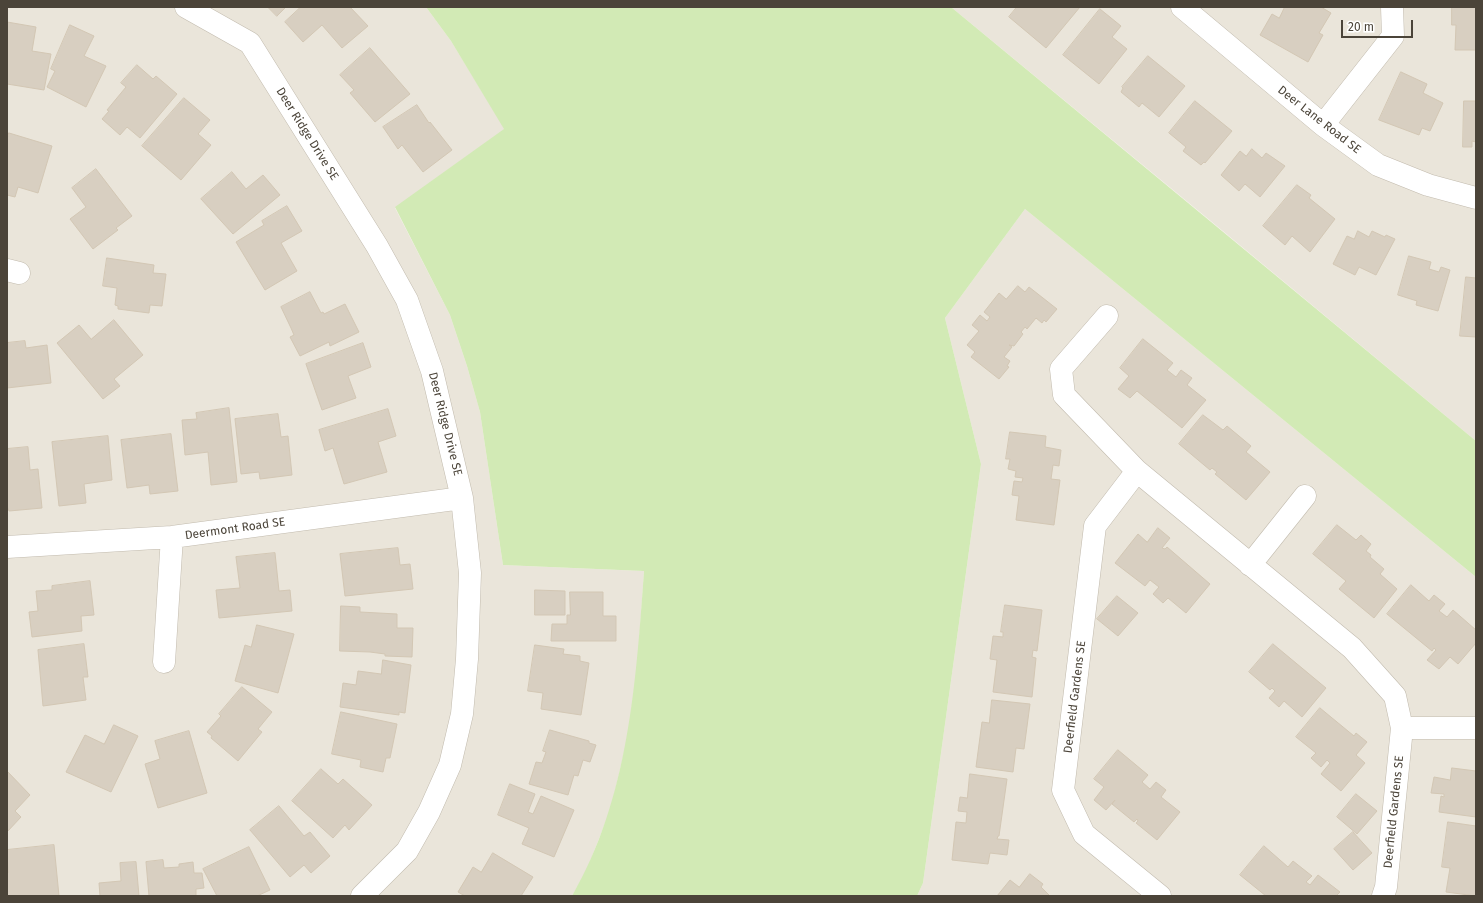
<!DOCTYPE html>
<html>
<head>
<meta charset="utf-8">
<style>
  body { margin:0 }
  #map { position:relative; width:1483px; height:903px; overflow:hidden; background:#f6f3ec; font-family:"Fira Sans",sans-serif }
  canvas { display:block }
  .frame { position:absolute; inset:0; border:8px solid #4b4439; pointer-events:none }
  .scale { position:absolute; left:1341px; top:20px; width:72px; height:18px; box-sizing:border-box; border:2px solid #4b4439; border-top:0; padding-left:5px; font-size:12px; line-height:14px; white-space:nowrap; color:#4b4439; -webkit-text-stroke:3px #fff; paint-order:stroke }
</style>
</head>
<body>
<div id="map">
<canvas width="1483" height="903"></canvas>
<div class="frame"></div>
<div class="scale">20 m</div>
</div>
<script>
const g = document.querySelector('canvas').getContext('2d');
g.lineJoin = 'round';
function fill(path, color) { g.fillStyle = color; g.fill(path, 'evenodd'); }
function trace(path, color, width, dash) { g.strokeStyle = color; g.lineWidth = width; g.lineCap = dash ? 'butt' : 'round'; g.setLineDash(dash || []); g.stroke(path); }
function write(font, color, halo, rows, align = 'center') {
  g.font = font + ' "Fira Sans",sans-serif'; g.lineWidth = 3.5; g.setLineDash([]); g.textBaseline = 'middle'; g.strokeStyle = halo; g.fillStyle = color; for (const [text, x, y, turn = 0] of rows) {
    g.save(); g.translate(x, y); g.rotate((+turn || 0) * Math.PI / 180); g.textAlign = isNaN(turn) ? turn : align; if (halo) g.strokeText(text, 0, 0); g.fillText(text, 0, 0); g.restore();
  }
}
fill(new Path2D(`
  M 7,7 L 426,7 L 451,41 L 505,129 L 395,208 L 450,315 L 467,366 L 480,412 L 503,565 L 644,571 L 638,660 L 628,736 L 611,808 L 586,872 L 572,896 L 7,896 Z
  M 951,7 L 1476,7 L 1476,441 L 1206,217 Z
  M 1025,209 L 1476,577 L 1476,896 L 917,896 L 923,883 L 981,464 L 945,318 Z`), '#eae5da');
fill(new Path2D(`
  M 426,7 L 951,7 L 1476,441 L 1476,577 L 1025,209 L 945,318 L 981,464 L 923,883 L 917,896 L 572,896 C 629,798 636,682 644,571 L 503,565 L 480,412 L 467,366 L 450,315 L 395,207 L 504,129 L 451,41 Z`), '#d2eab5');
const building = new Path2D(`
  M 268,7 L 286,7 L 277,16 Z
  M 301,7 L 350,7 L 368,26 L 342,48 L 322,25 L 303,42 L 285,22 Z
  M 1017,7 L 1080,7 L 1046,48 L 1009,17 Z
  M 1285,7 L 1321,7 L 1331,13 L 1319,33 L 1323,35 L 1308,62 L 1260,35 L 1272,14 L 1279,18 Z
  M 1452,7 L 1476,7 L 1476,50 L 1455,50 L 1456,25 L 1452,25 Z
  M 1100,9 L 1121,26 L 1112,37 L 1127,49 L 1099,84 L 1063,55 Z
  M 7,22 L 36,27 L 32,51 L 51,54 L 44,90 L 7,84 Z
  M 70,25 L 94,36 L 84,56 L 106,66 L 86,107 L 47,87 L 55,71 L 51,69 Z
  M 370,48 L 410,94 L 375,122 L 350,93 L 354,90 L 340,75 Z
  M 1148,56 L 1185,86 L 1159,117 L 1142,103 L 1139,107 L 1121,92 L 1123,88 L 1122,87 Z
  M 137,65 L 153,79 L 156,76 L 177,94 L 140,138 L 127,127 L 120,135 L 102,119 L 109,111 L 107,110 L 126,87 L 121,83 Z
  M 1401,72 L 1427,84 L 1423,93 L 1443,103 L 1430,131 L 1422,128 L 1419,135 L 1379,120 Z
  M 184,98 L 210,120 L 198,134 L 211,145 L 181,180 L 142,146 Z
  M 1195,101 L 1232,131 L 1205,163 L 1204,162 L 1201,165 L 1183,151 L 1186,147 L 1169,133 Z
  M 1464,101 L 1476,101 L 1476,142 L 1472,141 L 1472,147 L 1463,147 Z
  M 417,105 L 429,123 L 430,122 L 452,150 L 423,172 L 402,145 L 398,149 L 383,127 Z
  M 9,133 L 52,146 L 38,193 L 18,187 L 15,197 L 7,195 L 7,140 Z
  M 1252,149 L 1262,158 L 1266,153 L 1285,166 L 1260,197 L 1245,184 L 1239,191 L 1221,175 L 1240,151 L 1246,156 Z
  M 96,169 L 132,216 L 116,228 L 118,230 L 93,249 L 70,219 L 86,207 L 72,188 Z
  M 232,172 L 246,189 L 263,175 L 280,195 L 233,234 L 201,199 Z
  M 1297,185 L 1311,195 L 1309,198 L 1335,219 L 1310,252 L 1292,236 L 1285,245 L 1263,226 Z
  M 287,206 L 302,231 L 281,243 L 297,271 L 265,290 L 236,242 L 264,225 L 262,221 Z
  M 1358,231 L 1369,237 L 1372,231 L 1385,237 L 1386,235 L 1395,239 L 1376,275 L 1359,267 L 1355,275 L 1333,264 L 1347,236 L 1354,239 Z
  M 1409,256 L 1431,262 L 1429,269 L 1439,272 L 1441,267 L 1450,270 L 1438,311 L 1416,305 L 1417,301 L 1398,295 Z
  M 107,258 L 154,265 L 153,273 L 166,274 L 162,306 L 150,305 L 149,313 L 118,309 L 118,306 L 115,305 L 117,288 L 103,286 Z
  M 1466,277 L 1476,278 L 1476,337 L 1460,336 Z
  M 1018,286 L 1025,292 L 1029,287 L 1057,309 L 1046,322 L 1044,320 L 1042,323 L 1036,318 L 1027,329 L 1025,327 L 1021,332 L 1023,334 L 1014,346 L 1009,345 L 1012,347 L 1004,357 L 1010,361 L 1007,366 L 1009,367 L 999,379 L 971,357 L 975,352 L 967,345 L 979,331 L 972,325 L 980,315 L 987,321 L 990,317 L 984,312 L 999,293 L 1006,299 Z
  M 310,292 L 321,313 L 323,312 L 324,314 L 345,304 L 359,332 L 330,346 L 329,342 L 300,356 L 290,337 L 294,335 L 291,328 L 281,307 Z
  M 114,320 L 143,355 L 114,379 L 120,386 L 103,399 L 57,343 L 79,325 L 91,339 Z
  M 1143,339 L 1173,363 L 1167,370 L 1176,377 L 1181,370 L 1192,378 L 1187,385 L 1206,400 L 1182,428 L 1137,391 L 1130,398 L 1118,389 L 1129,376 L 1120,368 Z
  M 25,341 L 26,348 L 47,345 L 51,383 L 7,388 L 7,343 Z
  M 363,343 L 371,367 L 348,376 L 356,398 L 322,410 L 306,364 Z
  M 229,408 L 237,482 L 211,485 L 208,452 L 185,455 L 182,420 L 197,419 L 196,413 Z
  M 388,409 L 396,436 L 378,442 L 387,472 L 344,484 L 333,448 L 325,451 L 319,430 Z
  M 278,414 L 281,437 L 288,436 L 292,475 L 260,479 L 259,472 L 241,474 L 235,419 Z
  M 1203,415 L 1223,430 L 1227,426 L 1251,446 L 1246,452 L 1270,472 L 1246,500 L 1215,474 L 1217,472 L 1212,468 L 1210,470 L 1179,444 Z
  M 1010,432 L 1046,436 L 1045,447 L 1061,450 L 1059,466 L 1053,465 L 1051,479 L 1060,480 L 1054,525 L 1016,520 L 1019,496 L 1012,495 L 1014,481 L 1022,482 L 1023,478 L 1015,477 L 1016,471 L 1008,469 L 1010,459 L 1006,459 Z
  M 171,434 L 178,491 L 150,494 L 149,485 L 127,488 L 121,440 Z
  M 108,436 L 112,480 L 84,484 L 86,503 L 59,506 L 52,442 Z
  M 28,447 L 30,470 L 38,469 L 42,508 L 9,511 L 7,506 L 7,449 Z
  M 1337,525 L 1356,540 L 1361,535 L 1371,544 L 1366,551 L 1371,555 L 1370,557 L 1384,569 L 1380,574 L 1397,589 L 1374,618 L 1339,589 L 1346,581 L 1313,554 Z
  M 1158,528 L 1170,538 L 1162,548 L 1165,549 L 1167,547 L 1210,584 L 1186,613 L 1168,598 L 1163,603 L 1153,594 L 1159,587 L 1150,580 L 1145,586 L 1115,563 L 1138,534 L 1147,542 Z
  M 398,548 L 400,565 L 410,564 L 413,589 L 345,596 L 340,554 Z
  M 275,553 L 279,591 L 290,590 L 292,611 L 219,618 L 216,590 L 240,588 L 236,557 Z
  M 90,581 L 94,615 L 81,616 L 82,631 L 32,637 L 29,612 L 38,611 L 36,591 L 52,590 L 52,586 Z
  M 1411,585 L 1429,601 L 1434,595 L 1445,604 L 1439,611 L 1447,617 L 1453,610 L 1476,630 L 1476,643 L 1458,664 L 1450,657 L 1439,669 L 1427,660 L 1436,650 L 1434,648 L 1432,651 L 1387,614 Z
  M 535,590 L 565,591 L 565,615 L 535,615 Z
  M 570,592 L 603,592 L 603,616 L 616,616 L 616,641 L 551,641 L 552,624 L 567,624 L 567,615 L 570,615 Z
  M 1117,596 L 1138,613 L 1118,636 L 1097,619 Z
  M 1005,605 L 1042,610 L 1037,651 L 1033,650 L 1032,657 L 1036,658 L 1032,697 L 993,692 L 997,660 L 990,659 L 993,636 L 1003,637 L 1003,632 L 1001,632 Z
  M 341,606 L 360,607 L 360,612 L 397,614 L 397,628 L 413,628 L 412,657 L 385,656 L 385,654 L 370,652 L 340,651 Z
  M 257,625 L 294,634 L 278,693 L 235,681 L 245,645 L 251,647 Z
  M 84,644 L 88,677 L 83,677 L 86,700 L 43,706 L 38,650 Z
  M 1273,644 L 1326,688 L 1302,717 L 1284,701 L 1279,707 L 1269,698 L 1275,691 L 1272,688 L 1270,690 L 1249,672 Z
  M 535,645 L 564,649 L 563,654 L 580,656 L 580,661 L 589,663 L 581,715 L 541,709 L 543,693 L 528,691 Z
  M 383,660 L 411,665 L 405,713 L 399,712 L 399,715 L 340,707 L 343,683 L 356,685 L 358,671 L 381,674 Z
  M 242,687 L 272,712 L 258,729 L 262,732 L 238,761 L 211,738 L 212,736 L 207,732 L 221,716 L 219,714 Z
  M 992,700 L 1030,704 L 1024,749 L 1016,748 L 1013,772 L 976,767 L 982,722 L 989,723 Z
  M 1320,708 L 1354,736 L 1356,733 L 1367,742 L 1356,755 L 1365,763 L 1341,791 L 1321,774 L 1330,763 L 1327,760 L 1321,767 L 1311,758 L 1316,753 L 1296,737 Z
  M 341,712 L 397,724 L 390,758 L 386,758 L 383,772 L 360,767 L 361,760 L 332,754 Z
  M 114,725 L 138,736 L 111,792 L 66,772 L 85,735 L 104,744 Z
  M 550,730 L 589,741 L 589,743 L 596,745 L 590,762 L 583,760 L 578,776 L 574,775 L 568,795 L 529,784 L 536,762 L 542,763 L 546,752 L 543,751 Z
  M 189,731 L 207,793 L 158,808 L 145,764 L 160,759 L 155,741 Z
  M 1118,750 L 1148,775 L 1142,782 L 1150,789 L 1156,782 L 1166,790 L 1161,797 L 1180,812 L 1157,840 L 1136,823 L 1138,821 L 1137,819 L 1134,822 L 1112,804 L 1115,800 L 1106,810 L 1094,800 L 1104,787 L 1094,779 Z
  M 1452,768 L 1476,771 L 1476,817 L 1439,812 L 1441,796 L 1444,797 L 1444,794 L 1431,793 L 1434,777 L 1450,780 Z
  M 321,769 L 338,784 L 343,779 L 372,805 L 349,830 L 345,825 L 333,838 L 292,801 Z
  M 7,771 L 30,795 L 15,811 L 21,817 L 7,832 Z
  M 970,774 L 1007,779 L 999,836 L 998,836 L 997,839 L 1009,840 L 1007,855 L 990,853 L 988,864 L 952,860 L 956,822 L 966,823 L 967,812 L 958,811 L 960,797 L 967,798 Z
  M 510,784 L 535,794 L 528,812 L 533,814 L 541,796 L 574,810 L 554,857 L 522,844 L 529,828 L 498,815 Z
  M 1356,794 L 1377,811 L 1357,834 L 1337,817 Z
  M 279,806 L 304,836 L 310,832 L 330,856 L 311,873 L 304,865 L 290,877 L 250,830 Z
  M 1448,822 L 1476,826 L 1476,896 L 1446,892 L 1450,868 L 1442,867 Z
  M 1353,832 L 1372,853 L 1353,870 L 1334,849 Z
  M 54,845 L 59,896 L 7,896 L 7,873 L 8,873 L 7,850 Z
  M 1264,846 L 1288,867 L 1293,861 L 1312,876 L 1306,882 L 1310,885 L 1318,875 L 1340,892 L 1336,896 L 1266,896 L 1240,875 Z
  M 249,847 L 270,890 L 257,896 L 217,896 L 203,869 Z
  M 493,853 L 533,877 L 521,896 L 465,896 L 458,892 L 473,867 L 481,872 Z
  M 163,860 L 164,868 L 179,867 L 179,864 L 193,862 L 194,873 L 202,873 L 204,888 L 196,889 L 196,896 L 149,896 L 146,862 Z
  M 136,862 L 139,896 L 100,896 L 99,883 L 121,881 L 120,863 Z
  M 1030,874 L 1043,884 L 1041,887 L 1050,896 L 997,896 L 1010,880 L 1019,887 Z`);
fill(building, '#d8cfc1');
trace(building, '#d3c7b4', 1);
const minor = new Path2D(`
  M 186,7 L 250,43 L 377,246 L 407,300 L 432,371 L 462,498 L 470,573 L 467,659 L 462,714 L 450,765 L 429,812 L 407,851 L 362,896
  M 1182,7 L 1323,125 L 1378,165 L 1428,185 L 1476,198
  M 1323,125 L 1393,36 L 1392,7
  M 7,270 L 19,273
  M 1107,316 L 1061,369 L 1064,395 L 1137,471 L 1352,648 L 1395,696 L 1402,728 L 1386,887 L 1383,896
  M 1137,471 L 1095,526 L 1063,790 L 1084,834 L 1160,896
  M 7,547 L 172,537 L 462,498
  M 1250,565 L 1305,496
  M 164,662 L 172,537
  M 1402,728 L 1476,728`);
trace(minor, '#c2bbae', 23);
trace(minor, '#fff', 22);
write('12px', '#4b4439', '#fff', [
  ["Deer Lane Road SE",1319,120,38],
  ["Deer Ridge Drive SE",307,134,58],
  ["Deer Ridge Drive SE",445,424,76],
  ["Deermont Road SE",235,529,-8],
  ["Deerfield Gardens SE",1075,697,-83],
  ["Deerfield Gardens SE",1394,812,-84]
]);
</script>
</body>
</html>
